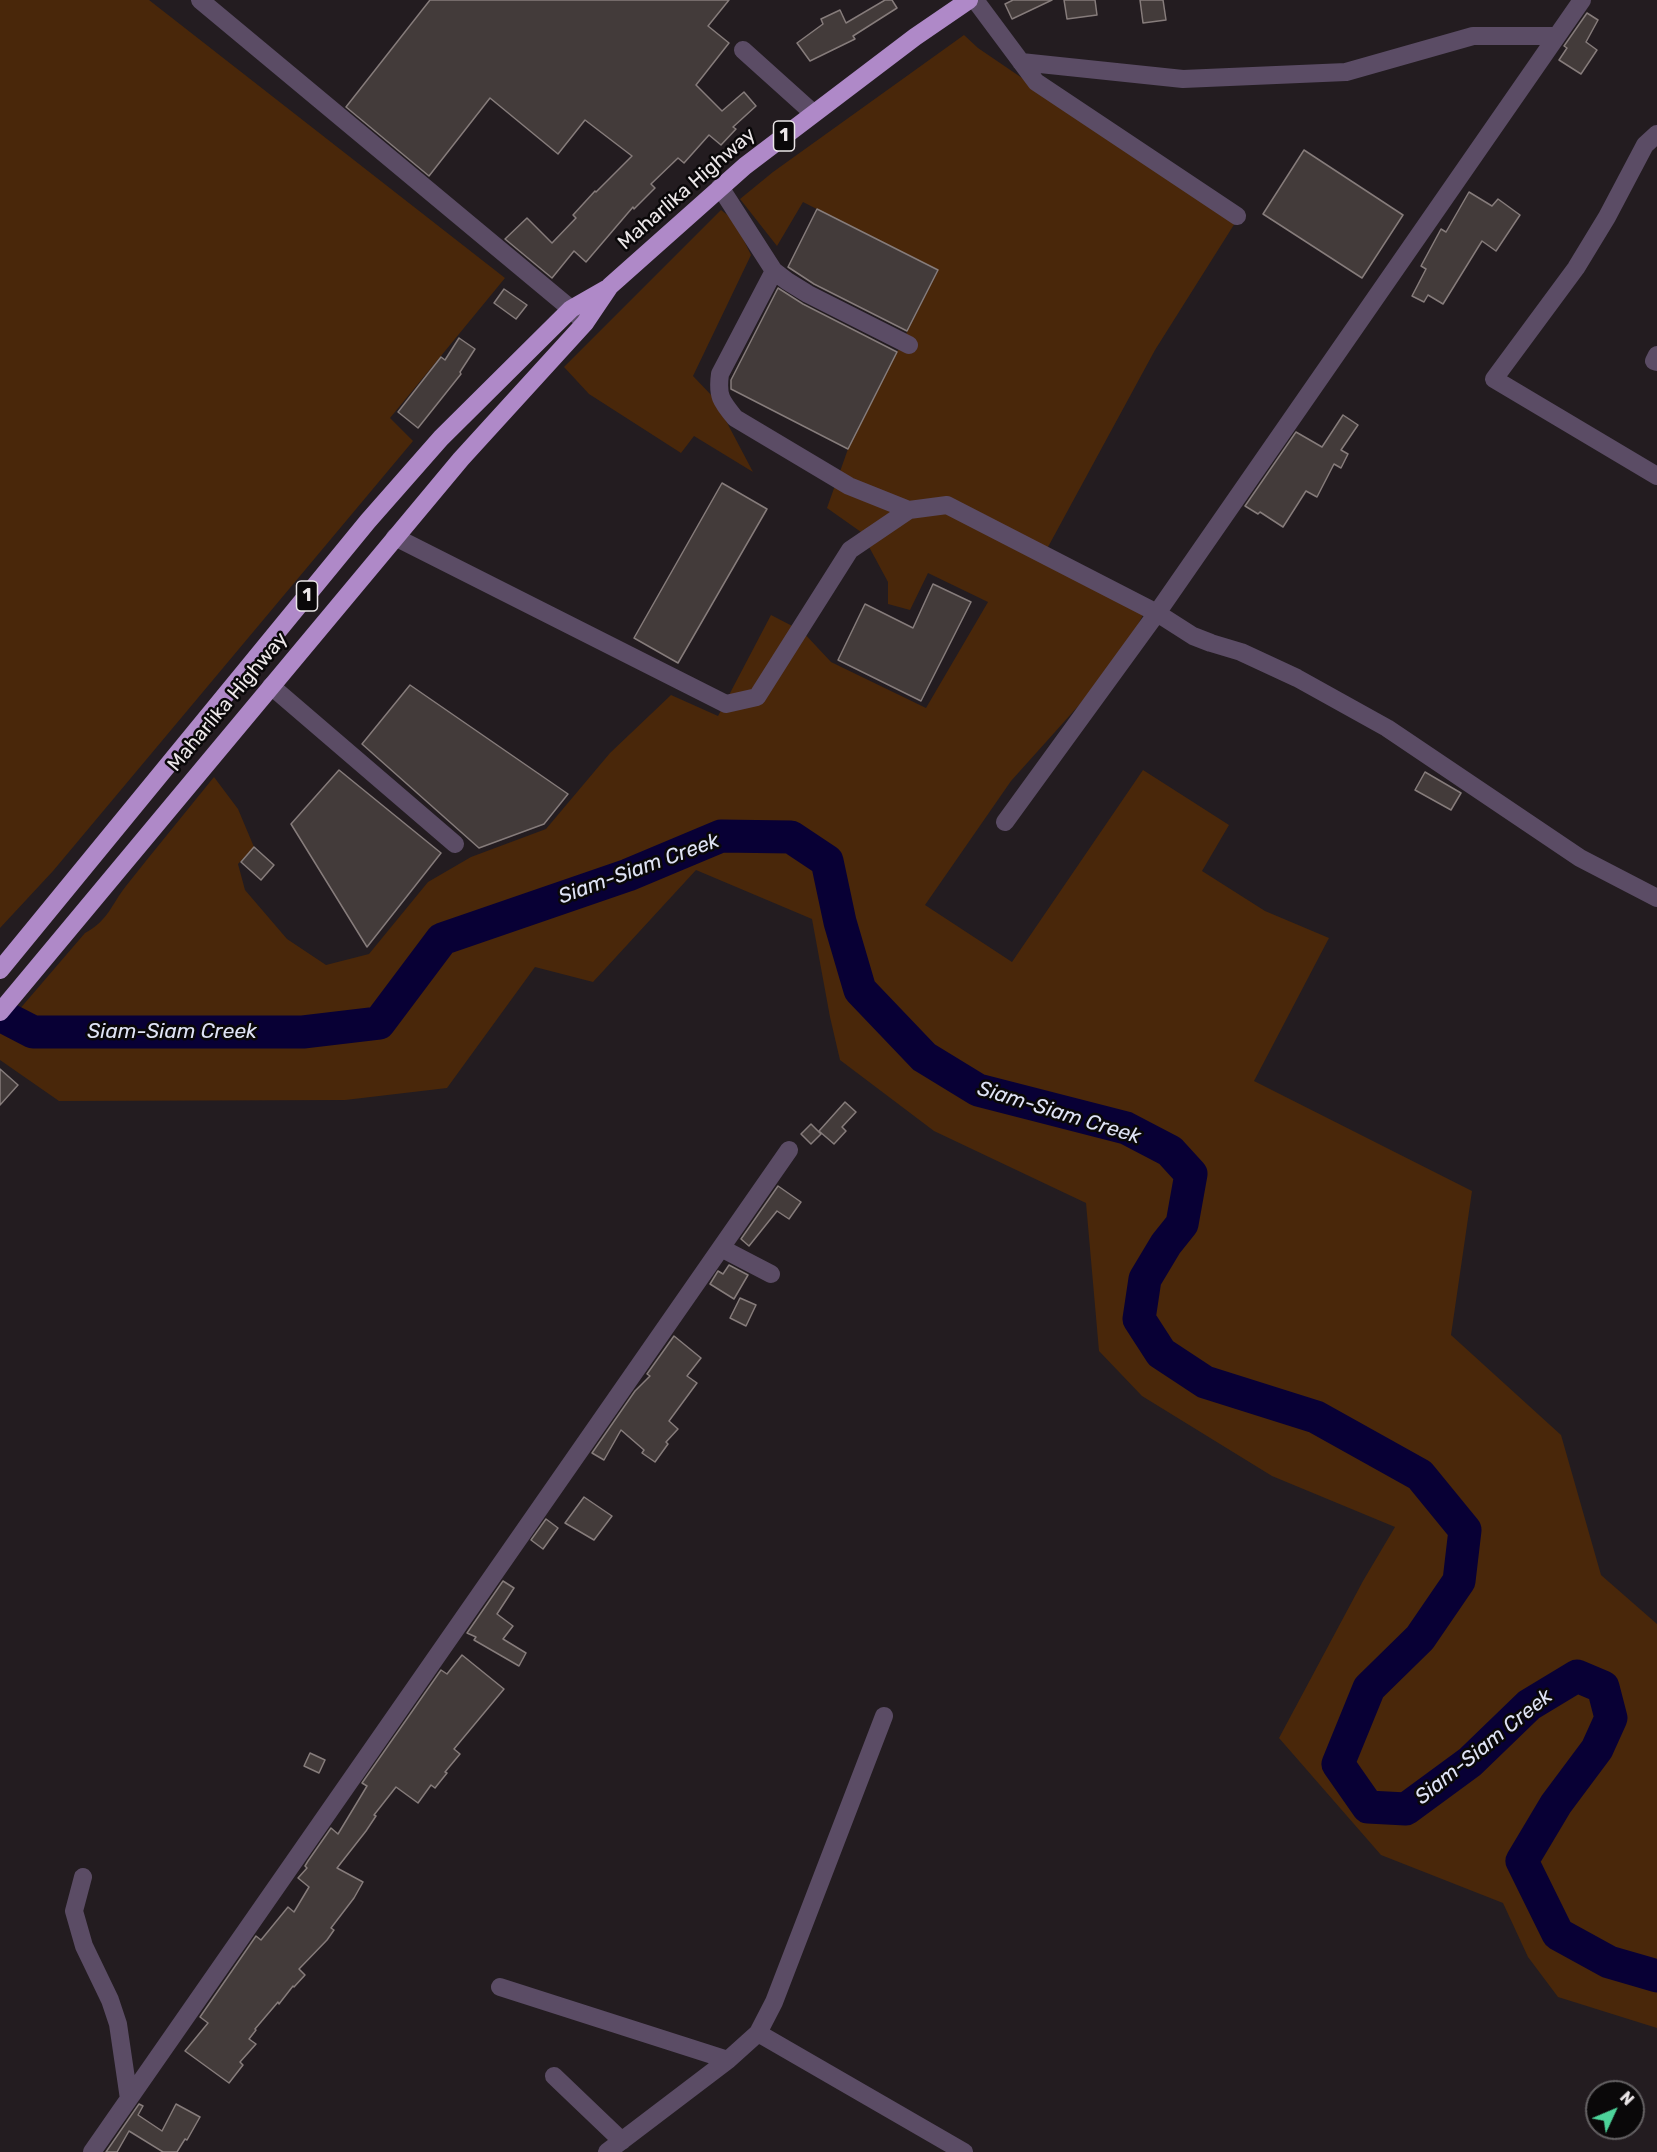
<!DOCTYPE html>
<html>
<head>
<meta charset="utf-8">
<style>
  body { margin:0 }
  #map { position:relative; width:1657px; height:2152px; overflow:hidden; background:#231c20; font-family:Rubik,sans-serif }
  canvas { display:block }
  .north { position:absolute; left:1585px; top:2080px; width:60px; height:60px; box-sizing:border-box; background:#0a0809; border:2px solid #646163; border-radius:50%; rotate:46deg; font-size:16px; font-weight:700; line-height:24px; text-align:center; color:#ece7e9 }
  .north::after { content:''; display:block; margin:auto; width:21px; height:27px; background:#4dd39a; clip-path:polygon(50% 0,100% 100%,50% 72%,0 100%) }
</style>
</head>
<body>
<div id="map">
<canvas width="1657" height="2152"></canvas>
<div class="north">N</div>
</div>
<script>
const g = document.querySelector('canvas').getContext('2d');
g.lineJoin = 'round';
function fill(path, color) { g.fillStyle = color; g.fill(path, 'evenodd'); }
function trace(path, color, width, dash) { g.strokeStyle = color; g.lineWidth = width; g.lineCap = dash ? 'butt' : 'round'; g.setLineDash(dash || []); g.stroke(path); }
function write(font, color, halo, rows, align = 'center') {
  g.font = font + ' Rubik,sans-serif'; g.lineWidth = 5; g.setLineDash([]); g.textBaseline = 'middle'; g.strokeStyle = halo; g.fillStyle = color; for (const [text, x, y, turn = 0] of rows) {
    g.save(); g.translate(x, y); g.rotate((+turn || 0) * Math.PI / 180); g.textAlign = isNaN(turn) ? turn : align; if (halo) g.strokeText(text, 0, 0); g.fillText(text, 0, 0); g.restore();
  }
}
fill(new Path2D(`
  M 0,0 L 149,0 L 505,278 L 390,418 L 413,441 L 53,871 L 0,928 Z
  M 964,35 L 978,48 L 1235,223 L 1155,350 L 1042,558 L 1144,613 L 1127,646 L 1098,684 L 1011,781 L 925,905 L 1012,962 L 1143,770 L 1229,825 L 1202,871 L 1265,911 L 1329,938 L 1254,1081 L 1472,1191 L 1451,1335 L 1561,1435 L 1601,1575 L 1657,1624 L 1657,2028 L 1558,1997 L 1528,1957 L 1503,1903 L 1381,1855 L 1279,1738 L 1363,1581 L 1395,1527 L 1272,1476 L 1142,1396 L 1099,1351 L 1086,1203 L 934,1131 L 840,1060 L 830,1017 L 812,919 L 696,870 L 593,982 L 535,967 L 447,1088 L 345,1100 L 59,1101 L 0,1060 L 0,1032 L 85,933 C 108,921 111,905 126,886 C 155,849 185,813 214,777 L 238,809 L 254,847 L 238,864 L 245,890 L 287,939 L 326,965 L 369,954 L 428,882 L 471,857 L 546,829 L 610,753 L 671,695 L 718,716 L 771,615 L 802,631 L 831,662 L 926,708 L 988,602 L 928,573 L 910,610 L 888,604 L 888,582 L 861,532 L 827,508 L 848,449 L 938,271 L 803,202 L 777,246 L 740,199 L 773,172 Z
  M 721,210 L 734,220 L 751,255 L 693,376 L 714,398 L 753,472 L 694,436 L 681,453 L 589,394 L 564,367 Z`), '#49270a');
trace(new Path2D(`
  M 0,1015 L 33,1032 L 303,1032 L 379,1023 L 442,939 L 628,875 L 721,836 L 791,837 L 827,861 L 840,922 L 860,990 L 924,1057 L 978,1090 L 1126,1128 L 1170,1151 L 1191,1174 L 1182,1224 L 1166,1244 L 1145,1279 L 1139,1319 L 1161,1353 L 1205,1382 L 1316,1417 L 1420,1475 L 1465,1530 L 1459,1581 L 1420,1638 L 1369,1688 L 1338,1764 L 1368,1807 L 1406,1809 L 1470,1762 L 1529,1705 L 1577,1676 L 1603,1687 L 1611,1718 L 1597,1749 L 1556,1804 L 1522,1861 L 1558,1934 L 1609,1962 L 1657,1976`), '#080035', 33);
const building = new Path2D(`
  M 430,0 L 729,0 L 708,26 L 729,43 L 696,85 L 722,111 L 744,92 L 756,106 L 733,127 L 736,129 L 721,145 L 709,135 L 684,163 L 678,158 L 651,184 L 655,188 L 634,209 L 633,207 L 586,262 L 574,251 L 552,278 L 505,239 L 527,218 L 552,243 L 576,218 L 573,215 L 595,191 L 596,192 L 632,156 L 585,120 L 558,154 L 490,98 L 429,176 L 346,107 Z
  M 885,0 L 892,0 L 897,8 L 853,36 L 855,39 L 810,61 L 797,43 L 823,24 L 821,19 L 840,10 L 846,23 Z
  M 1013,0 L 1052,0 L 1012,19 L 1005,4 Z
  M 1064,0 L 1095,0 L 1097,15 L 1067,19 Z
  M 1140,0 L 1163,0 L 1166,20 L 1143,23 Z
  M 1587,13 L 1598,20 L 1586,42 L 1597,50 L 1581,74 L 1559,60 L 1567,48 L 1564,46 Z
  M 1304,150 L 1403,215 L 1362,278 L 1263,214 Z
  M 1469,192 L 1492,206 L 1498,199 L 1520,215 L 1496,251 L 1482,241 L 1443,304 L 1428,295 L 1424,302 L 1412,296 L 1426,269 L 1421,266 L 1441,229 L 1446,232 Z
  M 817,209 L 938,270 L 907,331 L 814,284 L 788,267 Z
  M 778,288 L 803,304 L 897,352 L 848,449 L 731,389 L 731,380 Z
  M 504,289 L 527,305 L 516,319 L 494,303 Z
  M 459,338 L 475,349 L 460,372 L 461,374 L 418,428 L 398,412 L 441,357 L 445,360 Z
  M 1343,415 L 1358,425 L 1341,450 L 1348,454 L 1341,468 L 1334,464 L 1317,497 L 1306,491 L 1283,527 L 1260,512 L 1258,514 L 1245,506 L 1296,432 L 1322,447 Z
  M 722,483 L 767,509 L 678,663 L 634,638 Z
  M 933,584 L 971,602 L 921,701 L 838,660 L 865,604 L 913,628 Z
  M 410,685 L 568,794 L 544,824 L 479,848 L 362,744 Z
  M 339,770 L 441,853 L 367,947 L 291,824 Z
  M 1425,772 L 1461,793 L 1451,810 L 1415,790 Z
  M 254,847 L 274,865 L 261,880 L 241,862 Z
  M 0,1069 L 18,1085 L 0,1105 Z
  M 845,1102 L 856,1112 L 842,1127 L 846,1131 L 834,1144 L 819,1131 Z
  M 811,1124 L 821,1134 L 811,1144 L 801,1134 Z
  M 778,1186 L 801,1202 L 789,1219 L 777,1211 L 749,1246 L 741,1239 Z
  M 729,1265 L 748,1275 L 734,1299 L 710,1284 L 718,1271 L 723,1274 Z
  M 740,1298 L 756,1305 L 746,1326 L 730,1318 Z
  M 674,1336 L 701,1358 L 687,1376 L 697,1383 L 669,1421 L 678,1429 L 666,1442 L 668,1444 L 655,1462 L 642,1453 L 644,1450 L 621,1430 L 604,1460 L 592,1453 L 635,1391 L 650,1376 L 647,1374 Z
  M 584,1497 L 612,1516 L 594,1540 L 565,1523 Z
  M 546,1519 L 558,1528 L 543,1549 L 531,1540 Z
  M 503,1581 L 514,1588 L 497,1614 L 513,1626 L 503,1639 L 526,1653 L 519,1666 L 474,1640 L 476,1637 L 467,1633 Z
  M 462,1655 L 504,1689 L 454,1749 L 460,1754 L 445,1772 L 447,1773 L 435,1788 L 431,1785 L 418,1803 L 396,1787 L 374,1815 L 376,1816 L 366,1831 L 337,1868 L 363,1882 L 354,1898 L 331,1928 L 334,1930 L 327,1940 L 299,1969 L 305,1975 L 294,1987 L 293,1986 L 279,2004 L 278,2002 L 255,2029 L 256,2030 L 249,2039 L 256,2044 L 240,2062 L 243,2065 L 229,2083 L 185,2051 L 208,2023 L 200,2017 L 256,1936 L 261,1940 L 288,1907 L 294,1912 L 309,1887 L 298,1878 L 307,1868 L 305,1866 L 308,1861 L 331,1828 L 338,1834 L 367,1786 L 362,1783 L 441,1670 L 447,1674 Z
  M 310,1753 L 325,1760 L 319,1773 L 304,1766 Z
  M 139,2104 L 143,2106 L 138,2115 L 162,2131 L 176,2104 L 200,2117 L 187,2140 L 185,2139 L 177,2152 L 163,2152 L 129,2131 L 117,2152 L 106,2152 Z`);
fill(building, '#433b3a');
trace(building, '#867c7b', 1.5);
trace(new Path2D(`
  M 200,0 L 571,309 L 585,323
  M 975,0 L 1036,82 L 1237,216
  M 743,50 L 813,113
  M 1021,62 L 1183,79 L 1346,72 L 1473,36 L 1557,36
  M 1657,134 L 1645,145 L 1607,217 L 1576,268 L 1494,379 L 1657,476
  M 720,187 L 774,271 L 787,281 L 808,294 L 909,345
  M 774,271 L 720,374 C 717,396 721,401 735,418 L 849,486 L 909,510
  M 1657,355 L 1654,361 L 1657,362
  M 395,537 L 726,704 L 757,697 L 850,550 L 909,510 L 947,505 L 1157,613 L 1193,636 L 1211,643 L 1241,652 L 1297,678 L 1387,728 L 1580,858 L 1657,898
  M 271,686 L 455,844
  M 1005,822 L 1157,613 L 1582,0
  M 721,1248 L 771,1274
  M 83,1877 L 74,1911 L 84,1946 L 110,2000 L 118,2024 L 129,2099
  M 500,1987 L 728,2060
  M 758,2033 L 964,2152
  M 554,2076 L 622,2141
  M 92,2152 L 789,1150
  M 607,2152 L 728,2060 L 758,2033 L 774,2002 L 884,1716`), '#5b4c65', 18);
trace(new Path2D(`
  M 0,970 L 368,521 L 441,438 L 571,309 L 606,289
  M 0,1012 L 461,459 L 585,323 L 610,286 L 745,166 L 915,37 L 969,0`), '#af89c8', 18);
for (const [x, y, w] of [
  [784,136,21],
  [307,596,21]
]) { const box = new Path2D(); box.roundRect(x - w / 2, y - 15, w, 30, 4.5); g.fillStyle = '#0a0809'; g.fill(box); trace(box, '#ece7e9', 1.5); }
write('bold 18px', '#ece7e9', null, [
  ["1",784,136],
  ["1",307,596]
]);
write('20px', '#ece7e9', '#0a0809', [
  ["Maharlika Highway",687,189,-41],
  ["Maharlika Highway",228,702,-50]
]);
write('italic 21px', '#dfe3f5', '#0a0809', [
  ["Siam-Siam Creek",639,869,-20],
  ["Siam-Siam Creek",172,1032],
  ["Siam-Siam Creek",1059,1113,17],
  ["Siam-Siam Creek",1484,1747,-39]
]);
</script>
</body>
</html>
